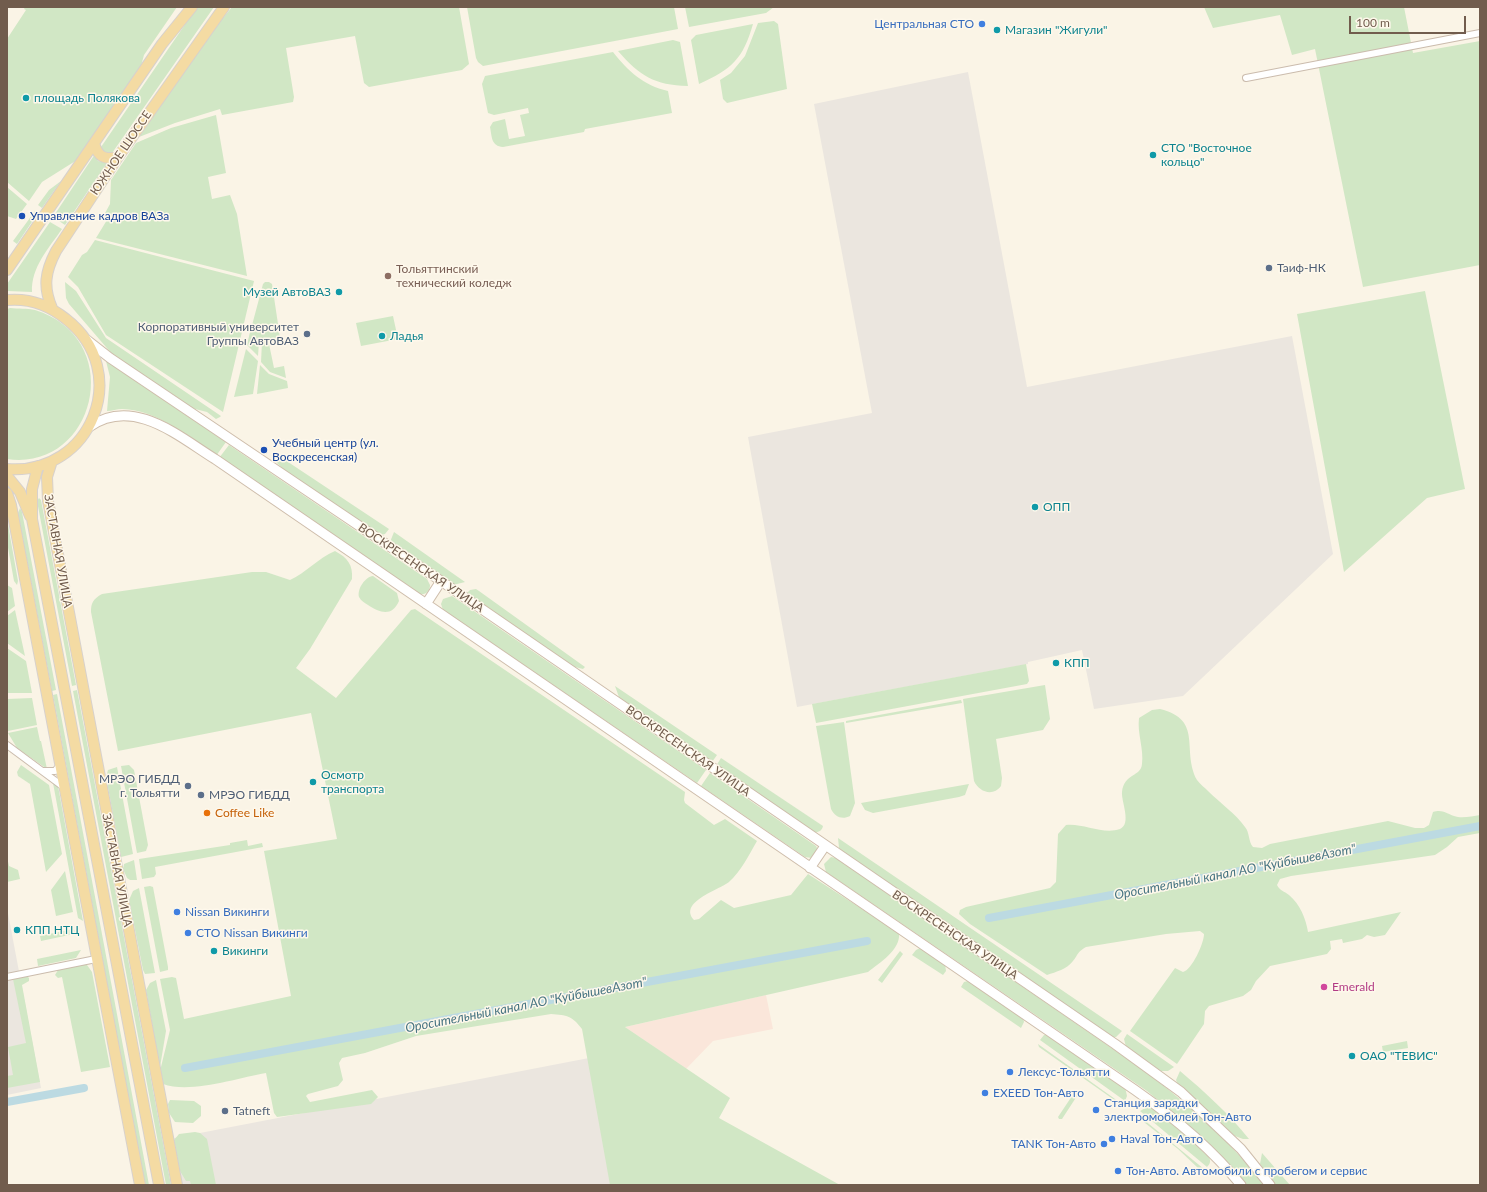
<!DOCTYPE html>
<html>
<head>
<meta charset="utf-8">
<style>
  body { margin:0 }
  #map { position:relative; width:1487px; height:1192px; overflow:hidden; background:#faf4e6; font-family:Lato,sans-serif }
  canvas { display:block }
  .frame { position:absolute; inset:0; border:8px solid #715c4d; pointer-events:none }
  .scale { position:absolute; left:1349px; top:16px; width:117px; height:18px; box-sizing:border-box; border:2px solid #715c4d; border-top:0; padding-left:5px; font-size:12px; line-height:14px; white-space:nowrap; color:#715c4d; -webkit-text-stroke:3px #fef8eb; paint-order:stroke }
</style>
</head>
<body>
<div id="map">
<canvas width="1487" height="1192"></canvas>
<div class="frame"></div>
<div class="scale">100 m</div>
</div>
<script>
const g = document.querySelector('canvas').getContext('2d');
g.lineJoin = 'round';
function fill(path, color) { g.fillStyle = color; g.fill(path, 'evenodd'); }
function trace(path, color, width, dash) { g.strokeStyle = color; g.lineWidth = width; g.lineCap = dash ? 'butt' : 'round'; g.setLineDash(dash || []); g.stroke(path); }
function write(font, color, halo, rows, align = 'center') {
  g.font = font + ' Lato,sans-serif'; g.lineWidth = 3; g.setLineDash([]); g.textBaseline = 'middle'; g.strokeStyle = halo; g.fillStyle = color; for (const [text, x, y, turn = 0] of rows) {
    g.save(); g.translate(x, y); g.rotate((+turn || 0) * Math.PI / 180); g.textAlign = isNaN(turn) ? turn : align; if (halo) g.strokeText(text, 0, 0); g.fillText(text, 0, 0); g.restore();
  }
}
fill(new Path2D(`
  M 766,995 L 773,1029 L 713,1041 L 686,1069 L 625,1027 Z`), '#fae6da');
fill(new Path2D(`
  M 968,72 L 1027,387 L 1292,336 L 1333,554 L 1183,696 L 1094,709 L 1082,650 L 1028,662 L 1028,664 L 797,707 L 748,437 L 872,413 L 814,104 Z
  M 7,908 L 41,1088 L 7,1095 Z
  M 589,1058 L 614,1185 L 182,1185 L 174,1138 Z`), '#ebe6df');
fill(new Path2D(`
  M 25,7 L 177,7 L 144,55 L 141,66 L 77,160 L 42,182 L 29,201 L 7,182 L 7,39 L 26,10 L 24,9 Z
  M 197,7 L 214,7 L 110,156 L 101,150 L 101,147 Z
  M 232,7 L 459,7 L 469,64 L 462,70 L 369,87 L 364,83 L 355,36 L 286,48 L 294,97 L 293,102 L 222,115 L 220,109 L 175,123 L 139,137 L 205,40 Z
  M 467,7 L 674,7 L 678,29 L 483,66 L 478,62 L 476,58 Z
  M 685,7 L 774,7 L 766,13 L 689,27 Z
  M 1204,7 L 1404,7 L 1413,53 L 1480,41 L 1480,265 L 1363,287 L 1315,49 L 1292,55 L 1280,15 L 1213,28 Z
  M 774,21 L 778,24 L 787,89 L 727,103 L 723,99 L 720,80 L 731,73 L 745,56 L 758,23 Z
  M 753,24 C 743,59 732,69 699,84 L 691,40 L 696,35 Z
  M 673,40 L 680,42 L 688,86 C 654,85 640,76 618,51 Z
  M 613,52 C 629,72 643,85 668,91 L 672,113 L 585,129 L 584,132 L 503,147 C 491,146 492,137 490,127 L 493,122 L 505,119 L 509,139 L 525,136 L 520,115 L 529,113 L 528,108 L 494,115 L 488,113 L 482,84 L 485,76 Z
  M 216,115 L 226,173 L 208,177 L 212,199 L 230,195 L 237,214 L 247,276 L 96,238 L 107,220 L 104,215 L 110,204 L 111,180 L 136,143 L 171,128 Z
  M 95,154 L 98,161 L 107,163 L 65,225 L 53,217 Z
  M 61,181 L 42,208 L 38,205 L 49,190 Z
  M 7,187 L 27,204 L 16,219 L 7,216 Z
  M 35,211 L 38,213 L 17,244 L 13,241 Z
  M 50,222 L 62,229 C 49,248 31,267 32,292 L 7,291 L 7,284 Z
  M 95,240 L 254,281 L 223,412 L 106,335 L 78,287 L 68,277 L 82,255 L 87,252 Z
  M 65,282 L 76,291 L 106,338 L 221,416 L 220,417 L 216,419 L 207,412 L 191,408 L 112,354 L 69,304 L 66,298 Z
  M 265,282 L 269,282 L 272,284 L 278,324 L 251,329 L 263,284 Z
  M 1425,291 L 1465,489 L 1427,498 L 1344,572 L 1297,314 Z
  M 10,308 C 18,309 27,308 35,310 C 128,339 96,472 7,459 L 7,309 Z
  M 393,316 L 398,339 L 361,346 L 356,323 Z
  M 278,328 L 280,337 L 268,339 L 274,368 L 284,366 L 286,378 L 270,372 L 261,362 L 262,342 L 259,342 L 258,356 L 247,345 L 250,332 Z
  M 246,349 L 258,361 L 253,394 L 234,397 Z
  M 106,361 L 226,442 L 216,456 C 188,437 158,410 122,409 C 117,409 112,411 107,411 L 110,377 Z
  M 260,365 L 269,374 L 287,381 L 288,388 L 257,394 Z
  M 229,445 L 427,579 L 430,585 C 430,591 426,595 420,594 L 219,458 Z
  M 279,456 L 389,529 L 385,534 L 381,535 L 285,471 L 277,463 L 276,459 Z
  M 39,498 L 41,500 L 76,685 L 72,686 L 37,501 Z
  M 20,508 L 22,512 L 56,690 L 52,691 L 18,513 Z
  M 7,519 L 18,581 L 17,585 L 14,581 L 7,542 Z
  M 394,532 L 465,582 L 453,585 L 390,542 Z
  M 335,551 C 348,558 353,565 352,579 L 310,649 L 296,668 L 336,698 L 411,610 L 415,609 L 685,792 L 684,800 L 685,803 L 714,825 L 725,819 L 757,841 C 749,855 741,871 729,882 C 719,890 678,902 694,920 L 699,919 L 721,900 L 734,908 L 791,895 L 808,874 L 899,933 C 901,950 879,963 868,972 L 625,1027 L 730,1098 L 719,1118 L 840,1185 L 610,1185 L 582,1029 C 572,1016 567,1015 551,1014 L 416,1036 L 365,1053 L 342,1058 L 339,1063 L 343,1080 L 338,1086 L 308,1094 L 306,1096 L 310,1102 L 372,1090 L 378,1097 L 371,1104 L 277,1117 L 274,1113 L 266,1073 C 237,1078 190,1094 163,1084 L 160,1071 L 170,1030 L 160,979 L 172,977 L 176,978 L 184,1019 L 291,996 L 264,851 L 337,839 L 311,713 L 118,751 L 91,612 C 91,603 93,599 102,594 L 252,572 L 266,572 L 290,580 C 306,573 318,558 335,551 Z
  M 373,576 L 397,593 L 399,601 C 392,617 380,613 368,605 C 365,603 361,601 359,597 C 357,589 365,577 373,576 Z
  M 7,585 L 12,588 L 15,606 L 7,612 Z
  M 476,589 L 479,591 L 585,667 L 583,669 L 571,666 L 467,593 L 470,590 Z
  M 452,596 L 706,770 L 697,783 L 443,610 L 441,604 L 443,599 Z
  M 15,610 L 25,656 L 7,643 L 7,616 Z
  M 7,648 L 26,661 L 32,693 L 7,693 Z
  M 1026,664 L 1029,681 L 1027,684 L 816,723 L 812,704 Z
  M 1045,685 L 1050,719 L 1043,730 L 996,739 L 1002,778 L 1001,786 C 993,797 979,792 974,781 L 963,699 Z
  M 615,686 L 717,755 L 712,762 L 620,700 Z
  M 77,690 L 171,1185 L 166,1185 L 73,691 Z
  M 57,694 L 149,1185 L 145,1185 L 53,695 Z
  M 32,698 L 37,725 L 8,731 L 7,699 Z
  M 961,700 L 962,703 L 846,723 L 846,721 Z
  M 1160,709 C 1204,720 1181,750 1197,780 C 1200,784 1205,788 1208,791 C 1220,803 1236,814 1245,827 C 1250,833 1248,841 1253,847 L 1262,848 L 1270,844 L 1388,821 L 1415,828 L 1424,828 L 1429,825 L 1433,812 C 1442,809 1446,813 1454,816 C 1462,819 1472,816 1480,815 L 1480,833 L 1458,837 L 1447,847 L 1435,855 L 1291,876 L 1280,879 L 1277,885 C 1280,891 1284,891 1289,895 C 1300,904 1306,919 1308,932 L 1401,912 L 1385,935 L 1374,937 L 1367,935 L 1362,939 L 1343,943 L 1342,939 L 1330,941 L 1331,949 L 1327,954 L 1270,966 L 1256,981 L 1251,990 L 1243,996 L 1209,1006 L 1205,1011 L 1204,1024 L 1177,1064 L 1130,1031 L 1175,968 L 1183,972 C 1192,970 1204,943 1204,934 L 1200,931 L 1166,934 L 1086,947 C 1076,953 1079,954 1073,961 C 1067,969 1056,972 1047,975 L 970,924 L 959,914 L 960,910 L 966,907 L 1050,888 L 1056,882 L 1058,834 L 1066,825 C 1083,823 1103,835 1120,829 C 1132,824 1121,801 1122,792 C 1124,773 1141,777 1142,764 C 1144,749 1137,733 1139,718 L 1152,710 Z
  M 844,722 L 855,803 L 850,816 C 842,820 835,817 831,809 L 816,726 Z
  M 37,727 L 40,741 L 41,741 L 47,769 L 17,748 L 8,733 Z
  M 721,758 L 823,826 C 822,831 818,833 813,832 L 716,766 Z
  M 21,765 L 49,785 L 62,854 L 46,872 L 30,784 L 18,776 L 17,772 Z
  M 129,765 L 134,770 L 148,845 L 146,851 L 137,853 L 121,766 Z
  M 117,767 L 133,854 L 121,857 L 106,777 L 108,770 Z
  M 710,773 L 816,846 L 818,850 L 812,858 L 805,857 L 701,786 Z
  M 53,783 L 58,786 L 83,921 L 78,918 Z
  M 969,784 L 965,795 L 959,797 L 873,813 L 865,810 L 861,803 Z
  M 838,838 L 1122,1031 L 1116,1037 L 1111,1037 L 842,851 L 839,848 Z
  M 247,840 L 248,846 L 262,843 L 263,847 L 155,867 L 156,874 L 154,877 L 142,879 L 139,859 L 230,845 L 230,843 Z
  M 7,857 L 9,866 L 18,870 L 20,879 L 7,882 Z
  M 831,857 L 836,858 L 1142,1069 C 1188,1104 1229,1139 1264,1185 L 1247,1185 L 1202,1137 L 1147,1091 L 826,872 L 824,864 Z
  M 134,860 L 137,880 L 130,880 L 127,878 L 123,869 L 124,864 Z
  M 65,871 L 73,912 L 56,916 L 51,890 Z
  M 150,886 L 153,887 L 168,967 L 168,970 L 160,972 L 144,887 Z
  M 139,888 L 155,973 L 145,974 L 143,970 L 129,900 L 133,891 Z
  M 73,929 L 76,932 L 74,934 L 41,941 L 40,936 Z
  M 920,948 L 945,964 L 946,971 L 943,975 L 912,955 L 916,950 Z
  M 81,950 L 76,958 L 38,966 L 37,959 Z
  M 900,951 L 903,954 L 882,983 L 878,980 Z
  M 81,965 L 87,965 L 92,972 L 110,1067 L 81,1072 L 62,977 L 58,978 L 55,975 L 58,970 Z
  M 27,976 L 29,978 L 29,981 L 22,985 L 40,1082 L 7,1088 L 7,1076 L 13,1075 L 8,1047 L 26,1043 L 13,979 Z
  M 156,980 L 166,1031 L 160,1067 L 146,990 L 150,983 Z
  M 968,981 L 1023,1017 L 1024,1022 L 1021,1028 L 961,987 L 964,982 Z
  M 1127,1034 L 1174,1067 L 1168,1071 L 1161,1071 L 1126,1047 L 1124,1039 Z
  M 1044,1035 L 1048,1035 L 1125,1087 L 1127,1096 L 1125,1101 L 1040,1040 Z
  M 1407,1041 L 1408,1048 L 1383,1052 L 1382,1046 Z
  M 1038,1044 L 1122,1104 L 1120,1104 L 1039,1047 Z
  M 1180,1071 C 1205,1092 1228,1113 1249,1139 L 1243,1139 L 1235,1136 L 1178,1085 L 1176,1080 Z
  M 1074,1093 L 1077,1096 L 1062,1119 L 1059,1119 L 1058,1117 Z
  M 170,1100 L 194,1101 L 201,1106 L 201,1116 L 193,1123 L 175,1122 L 169,1113 L 168,1104 Z
  M 1149,1106 L 1153,1107 L 1208,1156 C 1211,1160 1211,1163 1207,1167 L 1140,1111 Z
  M 1138,1115 L 1204,1169 L 1198,1168 L 1178,1149 L 1140,1119 Z
  M 195,1132 L 200,1133 L 207,1139 L 216,1185 L 191,1185 L 190,1181 L 186,1181 L 180,1171 L 174,1140 L 179,1134 Z
  M 1262,1153 L 1290,1185 L 1275,1185 L 1260,1164 Z`), '#d1e7c5');
trace(new Path2D(`
  M 989,918 L 1480,826
  M 185,1068 L 867,941
  M 7,1102 L 84,1088`), '#bcdae2', 8);
const street = new Path2D(`
  M 1246,78 L 1480,33
  M 7,745 L 65,788
  M 43,771 L 55,771 L 60,765
  M 7,977 L 96,959`);
const secondary = new Path2D(`
  M 87,340 L 110,358 L 441,581 L 1115,1044 L 1181,1092 L 1241,1149 L 1270,1185
  M 89,427 C 133,396 178,436 215,459 L 1135,1090 C 1175,1118 1211,1148 1241,1185
  M 426,604 L 441,581
  M 810,868 L 825,846`);
const primary = new Path2D(`
  M 94,143 C 98,157 104,160 118,157
  M 7,270 L 162,44 L 192,7
  M 7,300 C 29,298 49,305 66,319 C 133,371 92,476 7,469
  M 52,308 C 43,287 45,272 56,251 L 118,157 L 224,7
  M 52,461 L 47,477 L 48,501 L 177,1185
  M 38,466 L 32,489 L 32,519 L 159,1185
  M 7,476 L 20,492 L 30,516
  M 7,493 L 11,505 L 140,1185`);
trace(street, '#cbbcad', 8);
trace(secondary, '#cebdab', 11);
trace(primary, '#d7d1cd', 12);
trace(street, '#fff', 6);
trace(secondary, '#fff', 9);
trace(primary, '#f4dba3', 10);
for (const [x, y, r, color] of [
  [982,24,4,"#3f7fe0"],
  [997,30,4,"#0f9aa8"],
  [26,98,4,"#0f9aa8"],
  [1153,155,4,"#0f9aa8"],
  [22,216,4,"#1a4fb4"],
  [1269,268,4,"#5c6f8a"],
  [388,276,4,"#8d6e63"],
  [339,292,4,"#0f9aa8"],
  [307,334,4,"#5c6f8a"],
  [382,336,4,"#0f9aa8"],
  [264,450,4,"#1a4fb4"],
  [1035,507,4,"#0f9aa8"],
  [1056,663,4,"#0f9aa8"],
  [313,782,4,"#0f9aa8"],
  [188,786,4,"#5c6f8a"],
  [201,795,4,"#5c6f8a"],
  [207,813,4,"#e8710a"],
  [177,912,4,"#3f7fe0"],
  [17,930,4,"#0f9aa8"],
  [188,933,4,"#3f7fe0"],
  [214,951,4,"#0f9aa8"],
  [1324,987,4,"#d1479c"],
  [1352,1056,4,"#0f9aa8"],
  [1010,1072,4,"#3f7fe0"],
  [985,1093,4,"#3f7fe0"],
  [1096,1110,4,"#3f7fe0"],
  [225,1111,4,"#5c6f8a"],
  [1112,1139,4,"#3f7fe0"],
  [1104,1144,4,"#3f7fe0"],
  [1118,1171,4,"#3f7fe0"]
]) { const dot = new Path2D(); dot.arc(x, y, r, 0, 2 * Math.PI); g.fillStyle = color; g.fill(dot); trace(dot, '#fef8eb', 1.5); }
write('12px', '#366cbe', '#fef8eb', [
  ["Центральная СТО",974,24,"right"],
  ["Nissan Викинги",185,912],
  ["СТО Nissan Викинги",196,933],
  ["Лексус-Тольятти",1018,1072],
  ["EXEED Тон-Авто",993,1093],
  ["Станция зарядки",1104,1103],
  ["электромобилей Тон-Авто",1104,1117],
  ["Haval Тон-Авто",1120,1139],
  ["TANK Тон-Авто",1096,1144,"right"],
  ["Тон-Авто. Автомобили с пробегом и сервис",1126,1171]
], 'left');
write('12px', '#0d838f', '#fef8eb', [
  ["Магазин \"Жигули\"",1005,30],
  ["площадь Полякова",34,98],
  ["СТО \"Восточное",1161,148],
  ["кольцо\"",1161,162],
  ["Музей АвтоВАЗ",331,292,"right"],
  ["Ладья",390,336],
  ["ОПП",1043,507],
  ["КПП",1064,663],
  ["Осмотр",321,775],
  ["транспорта",321,789],
  ["КПП НТЦ",25,930],
  ["Викинги",222,951],
  ["ОАО \"ТЕВИС\"",1360,1056]
], 'left');
write('12px', '#715c4d', '#fef8eb', [
  ["ЮЖНОЕ ШОССЕ",121,153,-56],
  ["ЗАСТАВНАЯ УЛИЦА",58,551,80],
  ["ВОСКРЕСЕНСКАЯ УЛИЦА",421,568,34],
  ["ВОСКРЕСЕНСКАЯ УЛИЦА",688,751,35],
  ["ЗАСТАВНАЯ УЛИЦА",117,870,79],
  ["ВОСКРЕСЕНСКАЯ УЛИЦА",955,935,34]
]);
write('12px', '#164399', '#fef8eb', [
  ["Управление кадров ВАЗа",30,216],
  ["Учебный центр (ул.",272,443],
  ["Воскресенская)",272,457]
], 'left');
write('12px', '#4e5e75', '#fef8eb', [
  ["Таиф-НК",1277,268],
  ["Корпоративный университет",299,327,"right"],
  ["Группы АвтоВАЗ",299,341,"right"],
  ["МРЭО ГИБДД",180,779,"right"],
  ["г. Тольятти",180,793,"right"],
  ["МРЭО ГИБДД",209,795],
  ["Tatneft",233,1111]
], 'left');
write('12px', '#785e54', '#fef8eb', [
  ["Тольяттинский",396,269],
  ["технический коледж",396,283]
], 'left');
write('12px', '#c56008', '#fef8eb', [
  ["Coffee Like",215,813]
], 'left');
write('12px', '#b23c85', '#fef8eb', [
  ["Emerald",1332,987]
], 'left');
write('italic 13px', '#487583', '#fef8eb', [
  ["Оросительный канал АО \"КуйбышевАзот\"",1235,872,-11],
  ["Оросительный канал АО \"КуйбышевАзот\"",526,1005,-11]
]);
</script>
</body>
</html>
